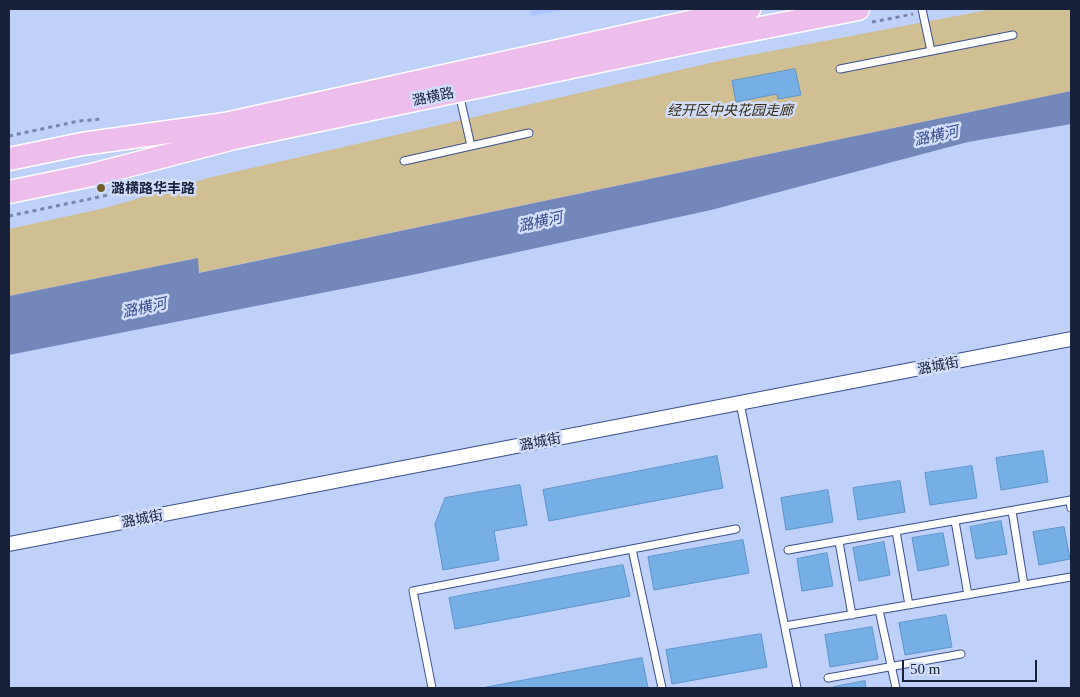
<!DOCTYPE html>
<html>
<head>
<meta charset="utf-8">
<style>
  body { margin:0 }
  #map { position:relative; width:1080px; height:697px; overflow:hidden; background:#bfd0f9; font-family:Georgia,serif }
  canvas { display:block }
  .frame { position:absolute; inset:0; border:10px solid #18213a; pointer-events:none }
  .scale { position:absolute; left:902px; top:660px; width:135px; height:22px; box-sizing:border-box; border:2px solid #18213a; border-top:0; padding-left:6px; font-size:15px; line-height:18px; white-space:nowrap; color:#18213a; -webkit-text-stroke:4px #d2ddf9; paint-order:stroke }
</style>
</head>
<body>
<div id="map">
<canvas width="1080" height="697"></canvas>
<div class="frame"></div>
<div class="scale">50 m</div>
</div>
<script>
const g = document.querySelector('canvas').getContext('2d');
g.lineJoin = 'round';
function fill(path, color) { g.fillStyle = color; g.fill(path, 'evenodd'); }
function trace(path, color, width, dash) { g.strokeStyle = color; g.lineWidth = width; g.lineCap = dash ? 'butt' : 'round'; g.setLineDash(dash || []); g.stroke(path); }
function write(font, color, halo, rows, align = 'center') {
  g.font = font + ' Georgia,"Noto Sans SC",serif'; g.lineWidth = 5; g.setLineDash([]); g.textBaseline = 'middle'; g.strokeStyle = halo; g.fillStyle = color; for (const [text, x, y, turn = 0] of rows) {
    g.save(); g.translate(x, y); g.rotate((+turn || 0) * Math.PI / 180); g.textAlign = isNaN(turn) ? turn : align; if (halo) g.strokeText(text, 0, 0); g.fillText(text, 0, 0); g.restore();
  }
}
fill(new Path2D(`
  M 530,9 L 567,9 L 531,16 Z`), '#acc4ff');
fill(new Path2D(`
  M 993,9 L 1071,9 L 1071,91 L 198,273 L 197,258 L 9,296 L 9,229 L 105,208 L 208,178 L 719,61 Z`), '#d1bf94');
fill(new Path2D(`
  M 1071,91 L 1071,124 L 968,142 L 711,210 L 412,275 L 9,355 L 9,296 L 198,258 L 199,273 Z`), '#7387bb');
const building = new Path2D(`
  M 795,69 L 801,95 L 778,99 L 777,94 L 736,102 L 732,81 Z
  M 1043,451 L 1048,482 L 1001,490 L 996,458 Z
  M 717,456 L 723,488 L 549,521 L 543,490 Z
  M 972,466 L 977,498 L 930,505 L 925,473 Z
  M 900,481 L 905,512 L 858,520 L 853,488 Z
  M 520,485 L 527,525 L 494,531 L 499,560 L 443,570 L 435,524 L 445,498 Z
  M 828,490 L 833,522 L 786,530 L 781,498 Z
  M 1001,521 L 1007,554 L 976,559 L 970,527 Z
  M 1064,527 L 1070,559 L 1039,565 L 1033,532 Z
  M 943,533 L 949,565 L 918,571 L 912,538 Z
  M 743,540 L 749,573 L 654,590 L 648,557 Z
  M 884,542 L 890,575 L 859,581 L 853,548 Z
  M 827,553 L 833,586 L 802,591 L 797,559 Z
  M 623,565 L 630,596 L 455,629 L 449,598 Z
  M 946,615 L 952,647 L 905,655 L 899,623 Z
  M 872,627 L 878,659 L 830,667 L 825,635 Z
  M 761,634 L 767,667 L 672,684 L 666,650 Z
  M 642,658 L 648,688 L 482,688 Z
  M 865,681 L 866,688 L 834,688 L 834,687 Z`);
fill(building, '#76afe6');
trace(building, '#5c95ca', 1);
const service = new Path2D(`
  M 922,9 L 931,51
  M 840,69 L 1013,35
  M 459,93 L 471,146
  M 404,161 L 529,133
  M 740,403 L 797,688
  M 1070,500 L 1071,508
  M 1012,511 L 1024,585
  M 955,521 L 968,595
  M 896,531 L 909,605
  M 839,542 L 852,615
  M 632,549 L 662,688
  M 788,550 L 1071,500
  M 879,610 L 896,688
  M 785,626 L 1071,577
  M 828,678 L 961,654
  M 432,688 L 413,591 L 736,529`);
const minor = new Path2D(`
  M 9,544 L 1071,339`);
const primary = new Path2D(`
  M 9,159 L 82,144 L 225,124 L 749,9
  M 9,192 L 92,175 L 234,138 L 705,39 L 858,9`);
trace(service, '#3c518b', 9);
trace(minor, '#3c518b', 16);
trace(primary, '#fff', 25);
trace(new Path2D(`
  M 872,22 L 913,14
  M 9,136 L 79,121 L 102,119
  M 9,216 L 113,194 L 149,183`), '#7986a9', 3, [4, 4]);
trace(service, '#fff', 7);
trace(minor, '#fff', 14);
trace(primary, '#edbeec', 22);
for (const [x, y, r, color] of [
  [101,188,5,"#715e2c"]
]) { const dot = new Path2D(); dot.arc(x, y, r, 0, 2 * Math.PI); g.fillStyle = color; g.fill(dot); trace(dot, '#d2ddf9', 2); }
write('14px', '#18213a', '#d2ddf9', [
  ["潞横路",433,96,-12],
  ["潞城街",938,365,-11],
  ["潞城街",540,441,-11],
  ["潞城街",142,518,-11]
]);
write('italic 14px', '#352a0e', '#d2ddf9', [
  ["经开区中央花园走廊",730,110]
]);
write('bold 14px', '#18213a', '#d2ddf9', [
  ["潞横路华丰路",111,188]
], 'left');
write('italic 15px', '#33498b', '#d2ddf9', [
  ["潞横河",936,135,-12],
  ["潞横河",540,221,-12],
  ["潞横河",144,307,-12]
]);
</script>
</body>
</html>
